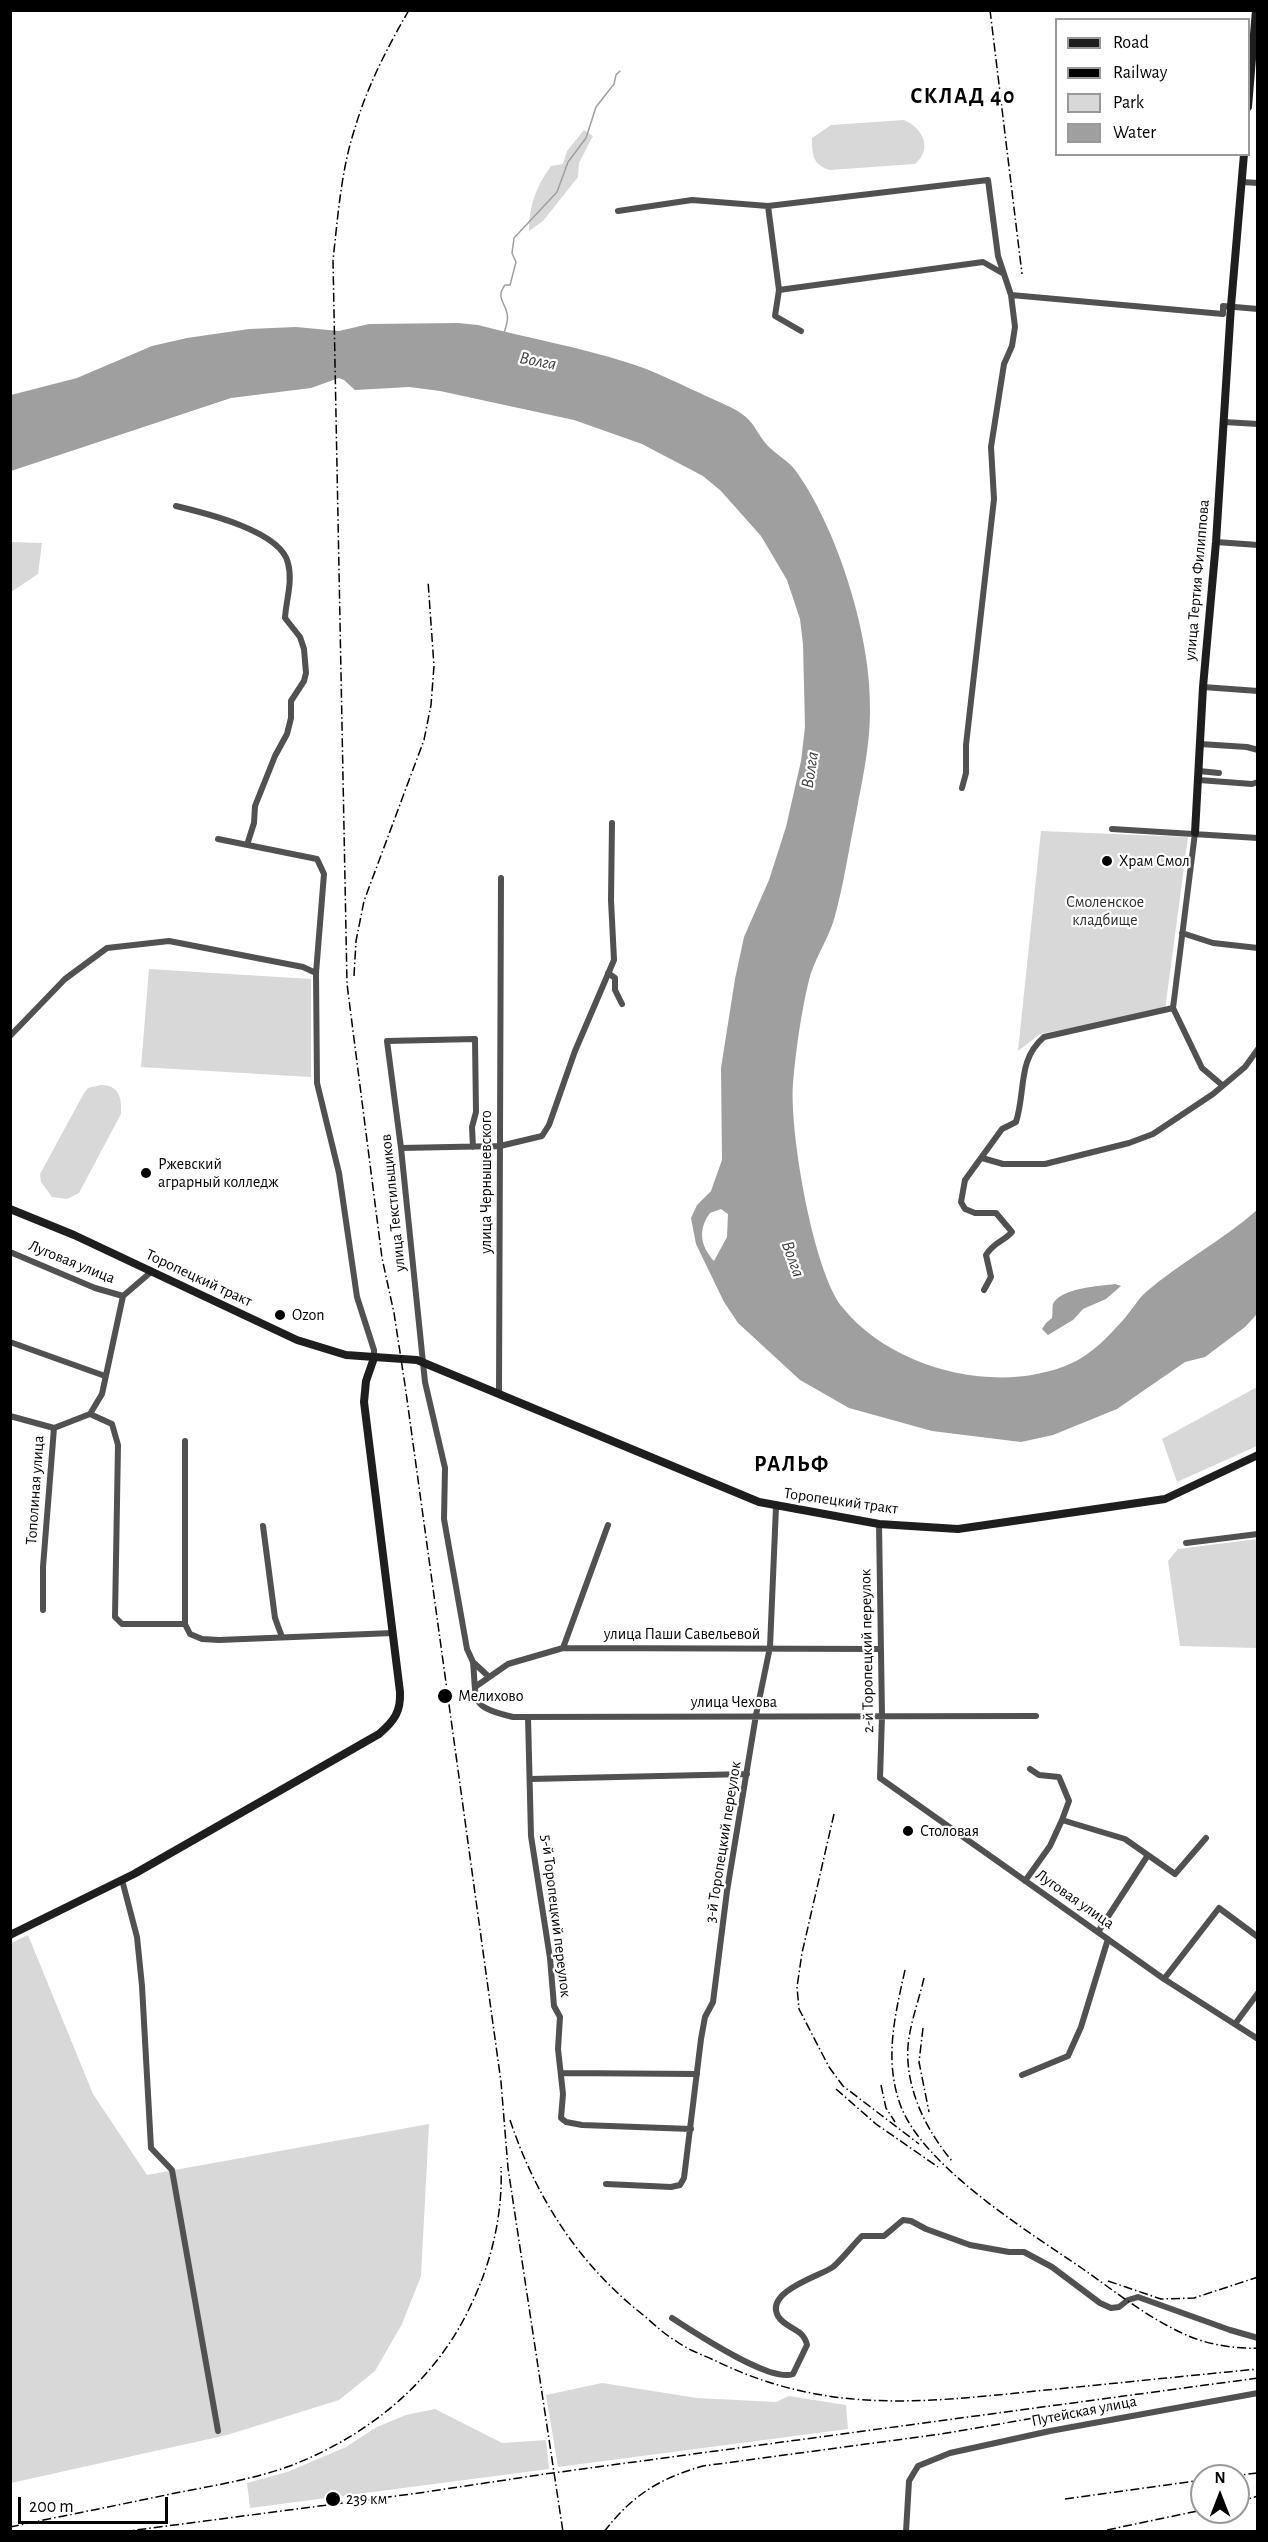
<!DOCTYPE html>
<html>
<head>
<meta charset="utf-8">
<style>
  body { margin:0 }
  #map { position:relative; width:1268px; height:2542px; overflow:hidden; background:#fff; font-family:"Alegreya Sans",sans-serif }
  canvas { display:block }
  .frame { position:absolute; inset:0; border:12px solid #000; pointer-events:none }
  .legend { position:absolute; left:1055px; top:18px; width:195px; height:138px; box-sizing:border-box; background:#fff; border:2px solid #999; margin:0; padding:8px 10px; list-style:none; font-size:18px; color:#000 }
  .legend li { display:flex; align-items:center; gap:12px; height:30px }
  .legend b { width:30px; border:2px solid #999 }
  .north { position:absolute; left:1190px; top:2464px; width:60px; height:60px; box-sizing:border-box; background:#fff; border:2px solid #999; border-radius:50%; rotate:0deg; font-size:16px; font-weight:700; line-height:24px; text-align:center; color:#000 }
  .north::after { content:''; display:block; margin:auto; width:21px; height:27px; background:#000; clip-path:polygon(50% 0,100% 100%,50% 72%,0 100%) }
  .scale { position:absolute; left:18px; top:2497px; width:150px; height:27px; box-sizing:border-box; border:3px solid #000; border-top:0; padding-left:8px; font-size:18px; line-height:21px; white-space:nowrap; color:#000; -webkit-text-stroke:4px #fff; paint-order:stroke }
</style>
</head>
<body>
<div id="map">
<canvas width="1268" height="2542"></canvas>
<div class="frame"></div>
<ul class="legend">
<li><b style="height:8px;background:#1e1e1e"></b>Road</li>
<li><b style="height:8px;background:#000"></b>Railway</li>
<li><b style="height:16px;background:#d8d8d8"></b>Park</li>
<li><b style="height:16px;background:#9f9f9f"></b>Water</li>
</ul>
<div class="north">N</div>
<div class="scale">200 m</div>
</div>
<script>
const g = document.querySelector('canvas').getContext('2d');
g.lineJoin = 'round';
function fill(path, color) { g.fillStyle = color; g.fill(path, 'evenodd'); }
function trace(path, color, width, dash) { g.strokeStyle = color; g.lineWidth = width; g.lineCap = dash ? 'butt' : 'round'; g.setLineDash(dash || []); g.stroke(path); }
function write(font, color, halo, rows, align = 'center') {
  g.font = font + ' "Alegreya Sans",sans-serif'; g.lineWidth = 4.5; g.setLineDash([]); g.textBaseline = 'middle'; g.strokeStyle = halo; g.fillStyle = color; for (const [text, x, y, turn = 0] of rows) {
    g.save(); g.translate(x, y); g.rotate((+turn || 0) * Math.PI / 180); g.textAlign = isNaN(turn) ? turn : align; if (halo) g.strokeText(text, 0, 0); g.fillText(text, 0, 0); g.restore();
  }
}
fill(new Path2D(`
  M 904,120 C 923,128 933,149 915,164 L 830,170 C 813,165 812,155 812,138 L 831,125 Z
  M 584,130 L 593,136 L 579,163 L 578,177 L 543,221 L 529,231 C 529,205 536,187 551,166 L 563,164 L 567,151 Z
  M 11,542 L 42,543 L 38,574 L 11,592 Z
  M 1041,831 L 1188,837 L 1165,1010 L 1040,1034 L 1018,1051 Z
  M 149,969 L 311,979 L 311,1077 L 141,1067 Z
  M 101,1085 C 119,1085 122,1098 121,1114 L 79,1193 L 67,1199 L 52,1197 L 41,1182 L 40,1174 L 84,1093 L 88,1088 Z
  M 1257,1387 L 1257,1446 L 1177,1482 L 1162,1439 Z
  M 1257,1539 L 1257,1648 L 1180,1646 L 1168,1561 L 1178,1549 Z
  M 28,1935 L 93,2094 L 147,2175 L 429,2124 L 421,2276 L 402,2324 L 375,2371 L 339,2400 L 227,2435 L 11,2483 L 11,1943 Z
  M 602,2383 L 697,2398 L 776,2402 L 789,2396 L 846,2405 L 848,2429 L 558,2467 L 546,2395 Z
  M 435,2409 L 502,2443 L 546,2440 L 549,2469 L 250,2508 L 247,2483 L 287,2472 L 344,2448 L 377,2427 L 406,2415 Z`), '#d8d8d8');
fill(new Path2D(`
  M 458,323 L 478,325 C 528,338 579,347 629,363 C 653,370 677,383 700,393 C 715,401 733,406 746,417 C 755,425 759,436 767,445 C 777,456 790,461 798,474 C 839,533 872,640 870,712 C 870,746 862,781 856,814 C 849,848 844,883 835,916 C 829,939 814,959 809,980 C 801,1013 796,1049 793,1083 C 789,1129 813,1273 843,1308 C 893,1370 1000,1396 1072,1363 C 1092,1354 1110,1335 1124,1319 C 1132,1310 1137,1300 1146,1292 C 1181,1262 1223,1240 1257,1210 L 1257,1314 L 1245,1327 L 1205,1357 L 1185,1362 L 1117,1409 L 1053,1435 L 1021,1442 L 932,1431 L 849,1408 L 800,1380 L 738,1323 L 724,1302 L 696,1244 L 691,1218 L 697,1205 L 711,1191 L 722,1160 L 721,1068 L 735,979 L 744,937 L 769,880 L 786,827 L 801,761 L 805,727 L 803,644 L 800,619 L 787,580 L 761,536 L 721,491 L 703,476 L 642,444 L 574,420 L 440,391 L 409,387 L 355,390 L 344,380 L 339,378 L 311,388 L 231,398 L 11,471 L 11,395 L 77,378 L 152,346 L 187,338 L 249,329 L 296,327 L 339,331 L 369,324 ZM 721,1209 L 728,1214 L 727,1237 L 714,1261 C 700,1246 698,1229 710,1213 Z
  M 1115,1284 L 1121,1286 L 1106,1299 L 1083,1309 L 1073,1320 L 1048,1335 L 1042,1329 L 1046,1323 L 1052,1318 C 1053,1314 1052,1307 1053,1304 C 1060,1288 1100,1286 1115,1284 Z`), '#9f9f9f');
trace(new Path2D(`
  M 504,333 C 506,326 509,320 507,313 C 504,301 496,297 505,285 L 510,285 L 516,262 L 512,253 L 514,238 L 557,192 L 568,162 L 586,138 L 596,107 L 614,84 L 616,75 L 620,71`), '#9f9f9f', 1.5);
trace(new Path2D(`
  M 1242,182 L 1258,183
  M 768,206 L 779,290 L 775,316 L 801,331
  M 618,211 L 692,200 L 768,206 L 988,180 L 998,256 L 1011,295
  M 779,290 L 983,262 L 1004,274
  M 1224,422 L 1258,424
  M 176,506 C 205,513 281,531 288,563 C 293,582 286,600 285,618 L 300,637 L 304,649 L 306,673 L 304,681 L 291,701 L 291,718 L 287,734 L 275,756 L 255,806 L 254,823 L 247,845
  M 1216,542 L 1258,545
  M 1203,687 L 1258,691
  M 1200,744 L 1247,747 L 1258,750
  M 1199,771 L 1219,773
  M 1199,780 L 1252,784 L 1258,782
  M 962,788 L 966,773 L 966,745 L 994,499 L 991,447 L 1004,364 L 1012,346 L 1015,327 L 1011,295 L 1223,314 L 1223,306 L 1258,309
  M 1112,829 L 1258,838
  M 218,839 L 317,859 L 324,874 L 316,973 L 317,1083 L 339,1173 L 357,1297 L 374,1350 L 374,1358
  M 1182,933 L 1213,943 L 1258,948
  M 608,973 L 615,978 L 615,990 L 622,1004
  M 1173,1008 L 1195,833
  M 1173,1008 L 1202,1068 L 1222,1085
  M 10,1036 L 65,979 L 107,948 L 169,941 L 303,967 L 316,973
  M 473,1147 L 472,1127 L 476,1112 L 475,1039 L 387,1041 L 401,1148 L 425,1382 L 445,1468 L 444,1519 L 467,1649 L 473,1662 L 488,1676
  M 401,1148 L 500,1146 L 542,1136 L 549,1125 L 575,1051 L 614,960 L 611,900 L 612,823
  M 982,1158 L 1003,1164 L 1045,1164 L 1129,1143 L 1153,1134 L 1213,1094 L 1245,1067 L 1258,1049
  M 10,1252 L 95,1288 L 123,1296
  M 984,1290 L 991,1277 L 986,1255 C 994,1242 1003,1242 1012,1232 L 996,1213 L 975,1213 L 965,1209 L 961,1202 L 965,1180 L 1002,1129 L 1016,1122 C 1026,1091 1017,1060 1044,1037 L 1173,1008
  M 10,1342 L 105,1376
  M 499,1394 L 501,878
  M 90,1414 L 112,1424 L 118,1445 L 115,1617 L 122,1624 L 185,1624
  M 10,1416 L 54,1428
  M 185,1441 L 185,1624 L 190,1634 L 202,1639 L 219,1640 L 393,1633
  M 879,1524 L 882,1716 L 880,1778 L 1164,1979 L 1258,2039
  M 263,1526 L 275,1618 L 282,1637
  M 1186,1543 L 1258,1534
  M 43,1610 L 43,1567 L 54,1428 L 90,1414 L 102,1394 L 123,1296 L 151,1272
  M 563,1648 L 608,1525
  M 473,1662 C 477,1703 469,1706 513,1717 L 1036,1716
  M 475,1687 L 508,1664 L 563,1648 L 880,1649
  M 528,1717 L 531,1836 L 550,1958 L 554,2006 L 560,2017 L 558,2049 L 563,2094 L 561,2118 L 566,2122 L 582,2125 L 691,2129
  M 1030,1769 L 1039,1775 L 1059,1777 L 1069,1801 L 1062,1820 L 1125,1839 L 1175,1874 L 1206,1838
  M 531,1779 L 747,1774
  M 122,1880 L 137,1937 L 142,1986 L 151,2148 L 172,2170 L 218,2431
  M 1025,1881 L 1050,1846 L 1062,1820
  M 1098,1932 L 1148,1855
  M 1164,1979 L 1219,1908 L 1258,1937
  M 1235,2024 L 1258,1993
  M 562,2073 L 697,2074
  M 1022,2075 L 1068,2056 L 1081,2027 L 1108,1939
  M 606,2184 L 671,2187 L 680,2185 L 684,2178 L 701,2039 L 705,2017 L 713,2002 L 727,1891 L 756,1715 L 770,1647 L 776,1507
  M 672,2318 C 694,2332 770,2383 793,2374 L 807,2345 C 803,2327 785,2329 778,2316 C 764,2291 823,2275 833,2267 C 843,2258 852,2246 862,2236 L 884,2236 L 903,2220 L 911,2221 L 926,2229 L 970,2245 L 1009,2252 L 1024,2252 L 1052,2267 L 1100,2303 L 1111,2308 L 1119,2307 L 1128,2300 L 1138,2297 L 1230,2330 L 1258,2338
  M 906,2532 L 909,2481 L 918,2466 L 950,2453 L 1050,2431 L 1258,2393`), '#515151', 6);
trace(new Path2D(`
  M 1248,107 L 1256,10
  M 1195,833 L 1203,687 L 1216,542 L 1231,306 L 1244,154
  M 10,1209 L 74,1235 L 297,1340 L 346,1355 L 417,1360 L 759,1502 L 879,1524 L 958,1529 L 1165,1499 L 1258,1455
  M 10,1935 L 134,1874 L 379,1734 C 394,1721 401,1712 400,1692 L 364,1402 L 366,1381 L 374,1358`), '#1e1e1e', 8);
trace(new Path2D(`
  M 409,10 C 387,48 367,87 355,128 C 341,170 338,216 333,260 L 347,984 L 382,1258 L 394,1313 L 405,1385 L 501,2082 L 508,2168 L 563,2532
  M 990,10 L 1022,274
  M 354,976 L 356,941 L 364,901 L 424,740 L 431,705 L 434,666 L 428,581
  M 834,1814 L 802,1953 L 797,1987 L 799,2009 L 829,2067 L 843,2086 L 919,2144
  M 905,1970 C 895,2015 884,2059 900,2104 C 922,2166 1029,2232 1083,2269 C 1117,2293 1152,2321 1191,2337 C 1211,2345 1236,2349 1258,2348
  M 924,1978 C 919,2000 910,2023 908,2046 C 905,2088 926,2130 952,2161
  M 923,2028 L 919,2062 L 929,2112
  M 881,2085 L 886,2108 L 895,2122
  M 836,2089 L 876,2124 L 938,2167
  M 510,2120 C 535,2195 576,2260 637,2310 C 650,2320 662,2333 676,2341 C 688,2350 703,2355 716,2361 C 825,2414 921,2403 1036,2391 C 1110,2384 1184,2376 1258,2369
  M 1108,2281 L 1161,2299 L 1194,2298 L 1258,2277
  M 1232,2476 L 1258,2473
  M 1065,2499 L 1202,2480
  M 1238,2502 L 1258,2496
  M 10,2527 C 62,2516 114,2506 166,2495 C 209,2486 254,2480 295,2464 C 370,2434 435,2381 470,2307 C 491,2264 503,2215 501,2167
  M 1107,2530 L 1202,2510
  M 121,2532 L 419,2493 L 545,2474 L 1258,2378
  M 604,2532 C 631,2496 660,2478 703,2466 L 941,2434 L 1087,2409`), '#000', 1.5, [9, 3, 1.5, 3]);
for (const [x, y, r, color] of [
  [1107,861,6,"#000"],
  [146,1173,6,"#000"],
  [280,1315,6,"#000"],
  [445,1696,8,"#000"],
  [908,1831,6,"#000"],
  [333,2499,8,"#000"]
]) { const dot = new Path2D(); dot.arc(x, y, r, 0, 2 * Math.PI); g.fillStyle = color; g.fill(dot); trace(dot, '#fff', 2); }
write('16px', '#000', '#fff', [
  ["улица Тертия Филиппова",1197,580,-85],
  ["улица Чернышевского",486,1182,-90],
  ["улица Текстильщиков",393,1203,-96],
  ["Луговая улица",72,1262,22],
  ["Торопецкий тракт",199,1278,25],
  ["Тополиная улица",35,1490,-86],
  ["Торопецкий тракт",841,1501,8],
  ["улица Паши Савельевой",682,1634],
  ["2-й Торопецкий переулок",867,1651,-91],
  ["улица Чехова",734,1702],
  ["3-й Торопецкий переулок",723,1842,-81],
  ["Луговая улица",1075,1899,35],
  ["5-й Торопецкий переулок",556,1916,83],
  ["Путейская улица",1084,2411,-11]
]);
write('16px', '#000', '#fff', [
  ["Храм Смол",1119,861],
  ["Ржевский",158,1164],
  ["аграрный колледж",158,1182],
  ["Ozon",292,1315],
  ["Мелихово",458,1696],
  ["Столовая",920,1831],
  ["239 км",346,2499]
], 'left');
write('16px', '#2f2f2f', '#fff', [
  ["Смоленское",1105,902],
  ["кладбище",1105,920]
]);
write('italic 18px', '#404040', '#fff', [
  ["Волга",538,361,11],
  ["Волга",810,770,-81],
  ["Волга",793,1259,70]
]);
g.letterSpacing = '1.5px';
write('bold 22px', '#000', '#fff', [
  ["СКЛАД 40",963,96],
  ["РАЛЬФ",792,1464]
]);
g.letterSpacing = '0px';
</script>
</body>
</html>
